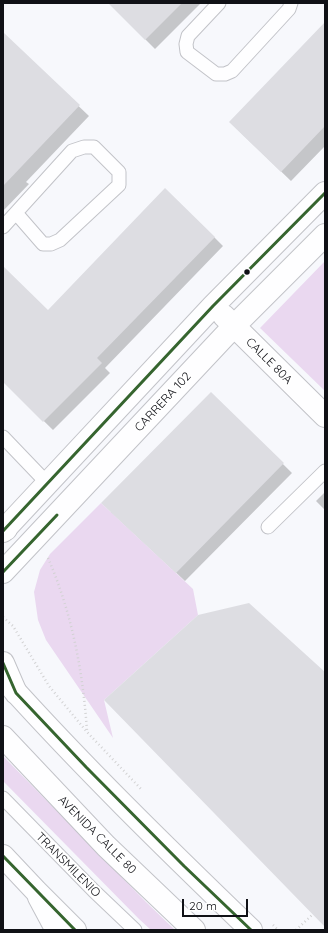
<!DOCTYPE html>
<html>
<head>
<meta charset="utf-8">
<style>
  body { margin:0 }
  #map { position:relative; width:328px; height:933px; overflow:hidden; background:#f7f8fc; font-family:Quicksand,sans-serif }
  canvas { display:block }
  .frame { position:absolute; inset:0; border:4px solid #101116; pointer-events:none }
  .scale { position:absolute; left:182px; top:899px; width:66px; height:18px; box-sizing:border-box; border:2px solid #101116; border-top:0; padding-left:5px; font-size:12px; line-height:14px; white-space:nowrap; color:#101116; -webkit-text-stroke:3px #fff; paint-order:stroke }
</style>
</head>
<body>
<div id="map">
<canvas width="328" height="933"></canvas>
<div class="frame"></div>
<div class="scale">20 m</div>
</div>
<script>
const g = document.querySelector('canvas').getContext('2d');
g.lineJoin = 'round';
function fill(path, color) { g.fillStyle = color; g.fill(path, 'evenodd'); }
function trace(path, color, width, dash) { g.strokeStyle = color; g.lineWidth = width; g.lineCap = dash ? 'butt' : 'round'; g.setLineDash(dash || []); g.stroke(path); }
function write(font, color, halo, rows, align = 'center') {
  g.font = font + ' Quicksand,sans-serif'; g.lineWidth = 4; g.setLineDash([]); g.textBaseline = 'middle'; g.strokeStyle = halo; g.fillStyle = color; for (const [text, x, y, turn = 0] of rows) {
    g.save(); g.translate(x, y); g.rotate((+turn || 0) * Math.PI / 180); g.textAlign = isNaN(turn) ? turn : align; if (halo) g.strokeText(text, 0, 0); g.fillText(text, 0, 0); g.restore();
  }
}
fill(new Path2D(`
  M 325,261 L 325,391 L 260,328 Z
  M 101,503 L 193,589 L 198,615 L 104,700 L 113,738 L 46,640 L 38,620 L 34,592 L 40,570 L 50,554 Z
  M 3,756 L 146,902 L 175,930 L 151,930 L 139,919 L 3,781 Z`), '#ead8f0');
fill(new Path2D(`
  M 109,3 L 201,3 L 155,49 Z
  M 325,23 L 325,146 L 291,181 L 240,132 Z
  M 3,34 L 89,116 L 26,182 L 29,184 L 3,211 Z
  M 214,237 L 223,246 L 105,368 L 110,373 L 53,430 L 3,381 L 3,267 L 48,311 Z
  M 211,393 L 292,473 L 185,581 L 111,512 Z
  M 325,492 L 325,510 L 316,501 Z`), '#0003');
fill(new Path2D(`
  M 108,3 L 182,3 L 145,40 Z
  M 325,22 L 325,126 L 281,172 L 229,122 Z
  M 3,32 L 80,105 L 3,186 Z
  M 165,188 L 215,237 L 97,358 L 102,363 L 43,422 L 3,382 L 3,266 L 48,310 Z
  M 211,392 L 284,463 L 176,573 L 101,503 Z
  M 249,603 L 325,672 L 325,927 L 104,700 L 198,615 Z`), '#dddde2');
const service = new Path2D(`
  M 219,3 L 188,36 L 186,44 L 187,52 L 216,74 L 225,74 L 232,71 L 289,9 L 291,3
  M 3,227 L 72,151 L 84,147 L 94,147 L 119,172 L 119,185 L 60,240 L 51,244 L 43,244 L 16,213
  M 3,437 L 48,484
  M 268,527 L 325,471
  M 3,798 L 94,891 L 135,930`);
const tertiary = new Path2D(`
  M 224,316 L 325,416
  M 3,531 L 213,306 L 325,193
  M 3,572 L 234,326 L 325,235
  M 3,663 L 16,693
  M 39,897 L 54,925 L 55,930`);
const trunk = new Path2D(`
  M 3,530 L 6,529
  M 3,678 C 82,766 166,848 251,930
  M 3,737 L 106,846 L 194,930
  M 3,856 L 36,891 L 75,930`);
trace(service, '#c2c3c8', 15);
trace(tertiary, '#c2c3c8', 24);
trace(trunk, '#c2c3c8', 24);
trace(new Path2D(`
  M 48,558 C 72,613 83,672 87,731
  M 3,617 L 13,626 L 49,686 L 87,732 L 141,789
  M 273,925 L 278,930
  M 296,930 L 312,915`), '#d2d2d3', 2.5, [1, 3]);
trace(service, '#fefeff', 13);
trace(tertiary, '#fefeff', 22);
trace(trunk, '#fefeff', 22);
trace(new Path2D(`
  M 3,531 L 213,306 L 325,193
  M 3,572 L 57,515
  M 3,663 L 16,693 L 86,767 L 184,866 L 251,930
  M 3,856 L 75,930`), '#36652f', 3);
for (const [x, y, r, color] of [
  [247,272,3.5,"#101116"]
]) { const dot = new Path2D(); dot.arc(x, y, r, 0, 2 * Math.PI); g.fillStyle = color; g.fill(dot); trace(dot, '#fff', 1.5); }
write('12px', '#101116', '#fff', [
  ["CALLE 80A",269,361,45],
  ["CARRERA 102",163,402,-47],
  ["AVENIDA CALLE 80",97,835,45],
  ["TRANSMILENIO",68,865,45]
]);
</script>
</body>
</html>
